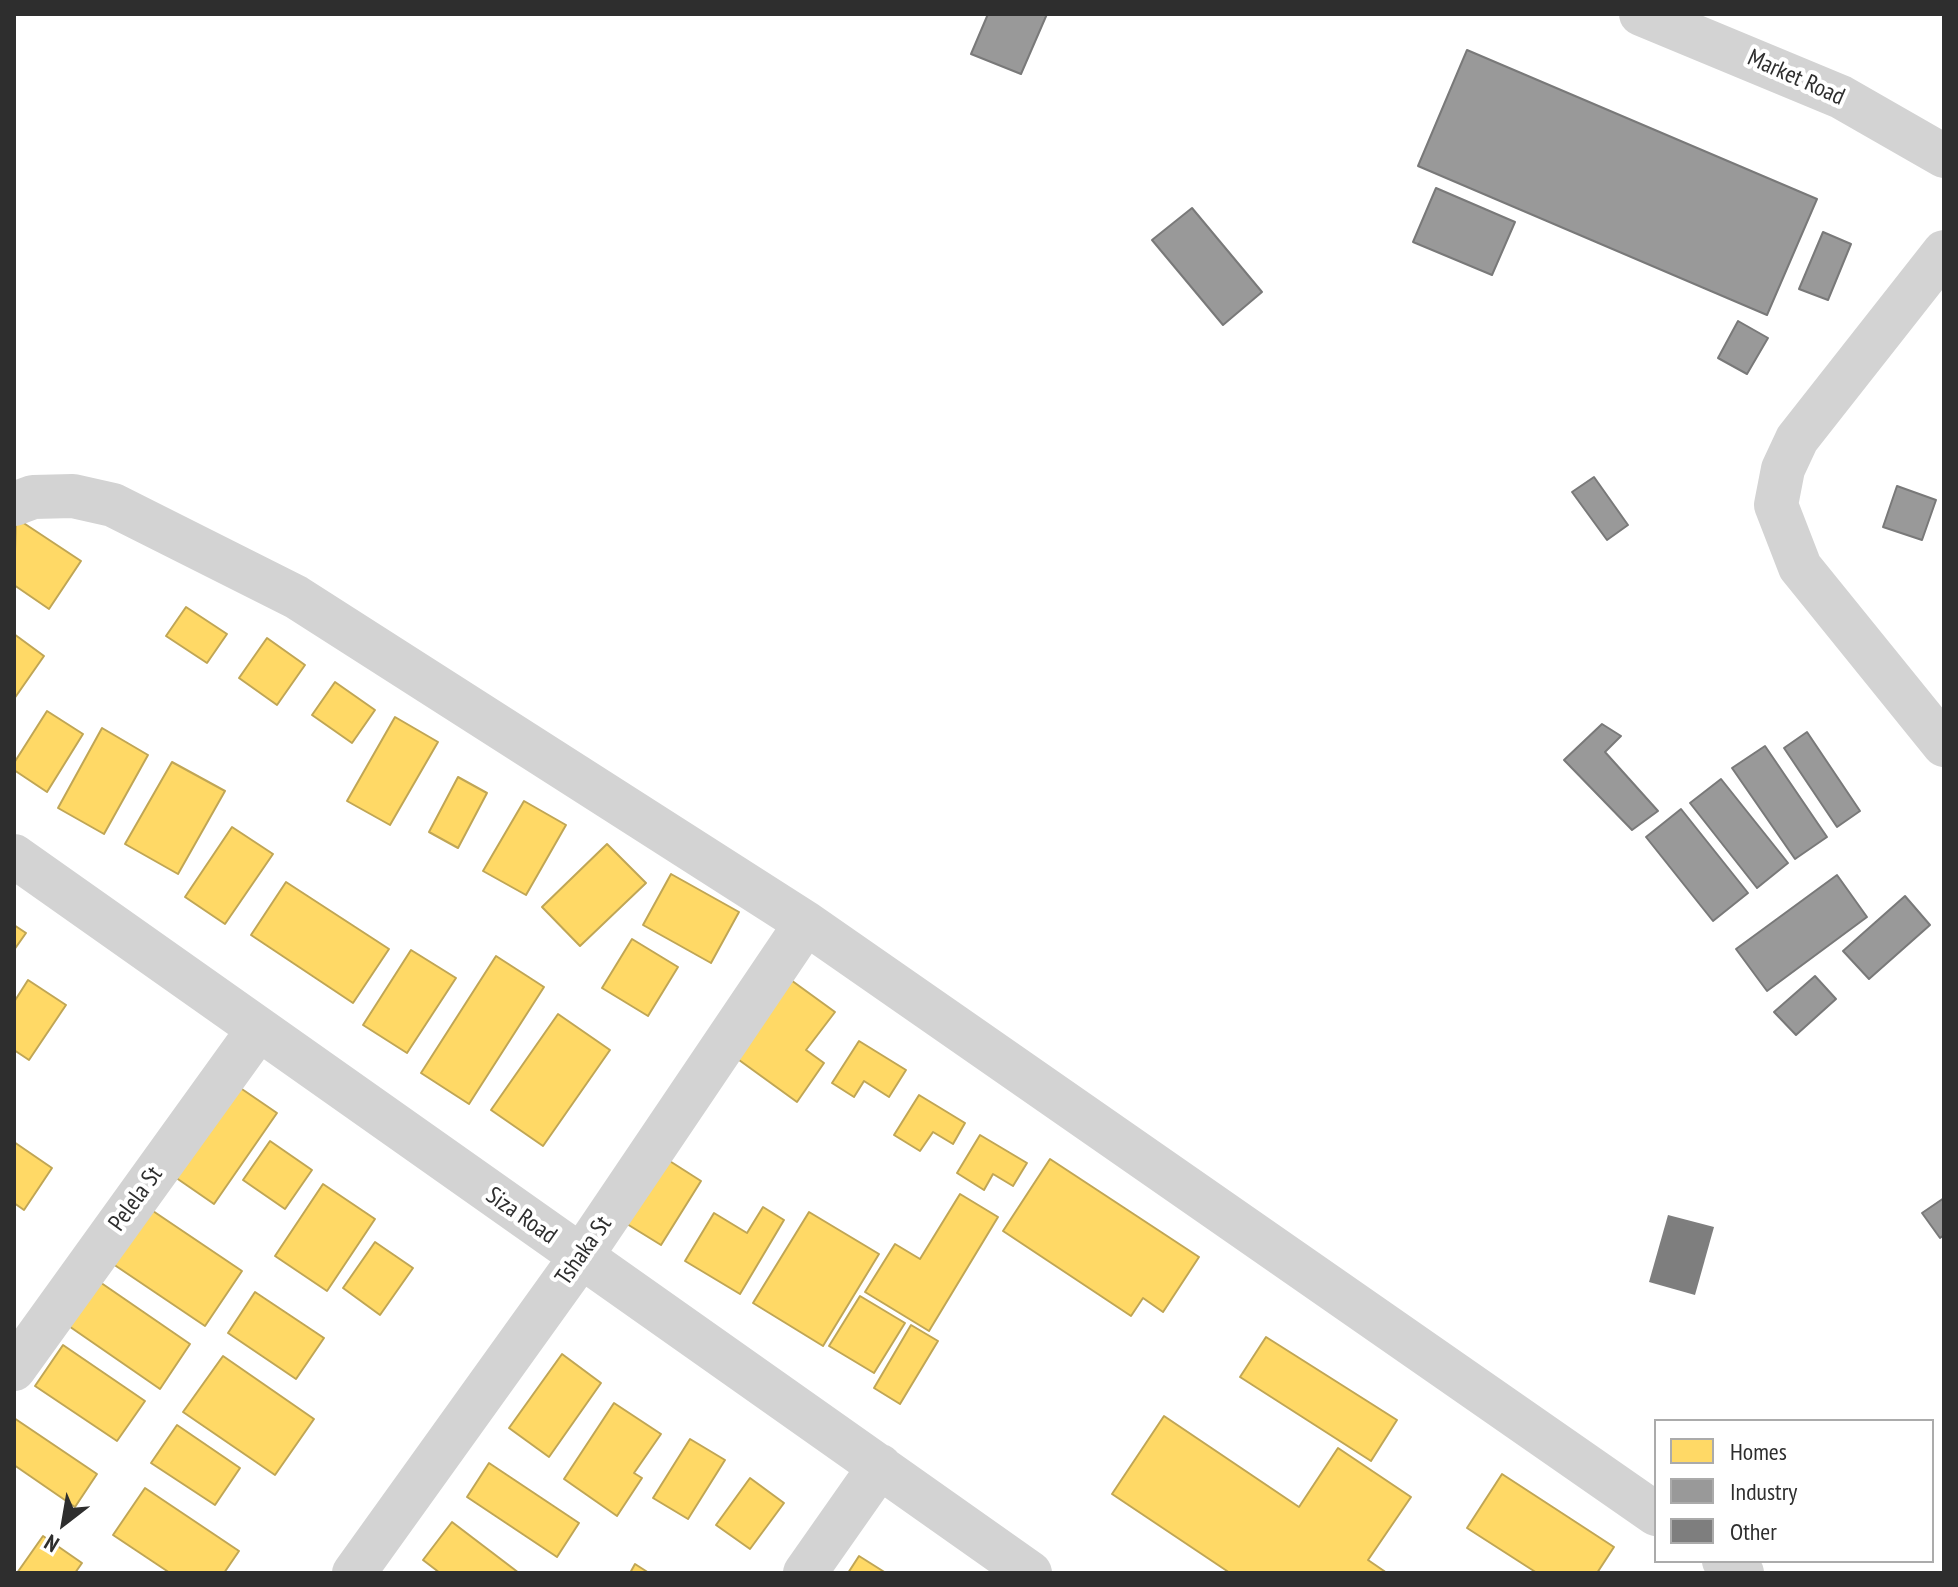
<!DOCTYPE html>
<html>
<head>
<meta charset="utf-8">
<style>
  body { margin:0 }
  #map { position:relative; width:1958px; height:1587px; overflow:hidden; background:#fff; font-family:"PT Sans Narrow",sans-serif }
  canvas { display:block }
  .frame { position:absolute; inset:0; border:16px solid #2e2e2e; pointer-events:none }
  .legend { position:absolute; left:1654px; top:1419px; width:280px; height:144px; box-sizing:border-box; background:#fff; border:2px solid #ababab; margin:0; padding:10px 14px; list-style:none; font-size:24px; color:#2e2e2e }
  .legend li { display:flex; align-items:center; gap:16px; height:40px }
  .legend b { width:40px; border:2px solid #ababab }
  .north { position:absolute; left:24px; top:1483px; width:80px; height:80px; -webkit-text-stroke:6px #fff; paint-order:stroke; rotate:211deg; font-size:22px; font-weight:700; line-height:32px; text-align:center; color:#2e2e2e }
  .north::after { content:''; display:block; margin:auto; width:28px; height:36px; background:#2e2e2e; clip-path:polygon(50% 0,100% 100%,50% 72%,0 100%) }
</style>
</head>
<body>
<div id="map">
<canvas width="1958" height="1587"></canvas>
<div class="frame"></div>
<ul class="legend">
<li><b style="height:22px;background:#ffd966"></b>Homes</li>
<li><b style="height:22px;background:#999"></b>Industry</li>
<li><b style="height:22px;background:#7e7e7e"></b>Other</li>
</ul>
<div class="north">N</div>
</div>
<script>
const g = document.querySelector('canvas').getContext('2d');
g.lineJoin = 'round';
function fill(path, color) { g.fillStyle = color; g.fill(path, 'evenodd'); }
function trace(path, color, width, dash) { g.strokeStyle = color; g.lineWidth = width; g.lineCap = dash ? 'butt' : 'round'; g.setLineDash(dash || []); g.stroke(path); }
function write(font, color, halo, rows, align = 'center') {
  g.font = font + ' "PT Sans Narrow",sans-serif'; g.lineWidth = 8; g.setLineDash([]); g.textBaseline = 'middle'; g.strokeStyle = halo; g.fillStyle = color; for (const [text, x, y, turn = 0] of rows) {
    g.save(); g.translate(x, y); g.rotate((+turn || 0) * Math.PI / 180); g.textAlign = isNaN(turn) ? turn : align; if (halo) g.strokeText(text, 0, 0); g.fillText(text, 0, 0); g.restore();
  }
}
const homes = new Path2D(`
  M 16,518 L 81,561 L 49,609 L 14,585 Z
  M 186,607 L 227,634 L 207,663 L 166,636 Z
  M 14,634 L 44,656 L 14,699 Z
  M 267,638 L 305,665 L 277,705 L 239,678 Z
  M 335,682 L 375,710 L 352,743 L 312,715 Z
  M 47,711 L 83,734 L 47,792 L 14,770 L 14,763 Z
  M 395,717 L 438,742 L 390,825 L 347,801 Z
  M 102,728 L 148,755 L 104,834 L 58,808 Z
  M 172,762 L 225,791 L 178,874 L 125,844 Z
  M 458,777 L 487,793 L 458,848 L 429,832 Z
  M 524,801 L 566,825 L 526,895 L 483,871 Z
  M 232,827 L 273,854 L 225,924 L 185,897 Z
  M 607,844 L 646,883 L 580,946 L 542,907 Z
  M 671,874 L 739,912 L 711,963 L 643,925 Z
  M 286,882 L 389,949 L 353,1003 L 251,935 Z
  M 14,925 L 26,933 L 14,950 Z
  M 632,939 L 678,967 L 648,1016 L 602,988 Z
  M 411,950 L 456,978 L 407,1053 L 363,1025 Z
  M 496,956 L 544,987 L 469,1104 L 421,1073 Z
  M 784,975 L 835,1012 L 806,1050 L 824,1063 L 797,1102 L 728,1052 Z
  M 28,980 L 66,1005 L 29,1060 L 14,1050 L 14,1002 Z
  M 558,1014 L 610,1050 L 543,1146 L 491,1110 Z
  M 859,1041 L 906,1070 L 889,1097 L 864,1081 L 854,1097 L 832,1083 Z
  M 236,1085 L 277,1113 L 214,1204 L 172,1175 Z
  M 919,1095 L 965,1123 L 953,1144 L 933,1132 L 920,1151 L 894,1135 Z
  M 980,1135 L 1027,1163 L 1013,1186 L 993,1174 L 984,1190 L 957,1173 Z
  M 270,1141 L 312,1170 L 285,1209 L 243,1180 Z
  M 14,1142 L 52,1168 L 24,1210 L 14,1203 Z
  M 654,1151 L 701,1181 L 661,1245 L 614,1216 Z
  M 1050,1159 L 1199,1257 L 1163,1312 L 1143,1298 L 1131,1316 L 1003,1231 Z
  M 323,1184 L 375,1219 L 327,1291 L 275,1256 Z
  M 960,1194 L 998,1217 L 929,1331 L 865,1292 L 895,1244 L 920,1259 Z
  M 763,1207 L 784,1220 L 740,1294 L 685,1261 L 714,1213 L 747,1233 Z
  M 150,1209 L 242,1271 L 205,1326 L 113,1264 Z
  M 809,1212 L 879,1254 L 823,1346 L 753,1303 Z
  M 375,1242 L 413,1268 L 380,1315 L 343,1288 Z
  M 94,1278 L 190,1344 L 160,1389 L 63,1322 Z
  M 255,1292 L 324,1338 L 296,1379 L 228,1333 Z
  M 860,1296 L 905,1323 L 874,1373 L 829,1346 Z
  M 911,1325 L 938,1341 L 900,1404 L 874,1388 Z
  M 1266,1337 L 1397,1420 L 1371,1461 L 1240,1377 Z
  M 63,1345 L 145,1401 L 117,1441 L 35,1386 Z
  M 562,1354 L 601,1383 L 549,1457 L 509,1428 Z
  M 223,1356 L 314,1419 L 275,1475 L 183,1412 Z
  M 614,1403 L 661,1434 L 634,1473 L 642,1478 L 617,1516 L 564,1479 Z
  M 1164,1416 L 1299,1507 L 1338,1448 L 1411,1497 L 1368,1560 L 1387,1573 L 1230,1573 L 1112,1494 Z
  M 14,1418 L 97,1474 L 75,1507 L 14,1465 Z
  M 177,1425 L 240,1468 L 215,1505 L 151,1463 Z
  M 690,1439 L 725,1460 L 688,1519 L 653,1498 Z
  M 489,1463 L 579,1523 L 557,1557 L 467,1497 Z
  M 1502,1474 L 1614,1547 L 1597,1573 L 1537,1573 L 1467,1528 Z
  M 750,1478 L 784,1503 L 750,1549 L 716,1525 Z
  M 145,1488 L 239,1551 L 224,1573 L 170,1573 L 113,1535 Z
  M 452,1522 L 519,1573 L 440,1573 L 423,1560 Z
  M 43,1536 L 82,1563 L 75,1573 L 17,1573 Z
  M 859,1556 L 886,1573 L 848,1573 Z
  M 635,1564 L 649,1573 L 630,1573 Z`);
fill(homes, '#ffd966');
trace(homes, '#c0a655', 2);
const industry = new Path2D(`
  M 988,14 L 1047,14 L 1021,74 L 971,54 Z
  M 1467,50 L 1817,199 L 1767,315 L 1418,166 Z
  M 1436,188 L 1515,222 L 1492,275 L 1413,242 Z
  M 1192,208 L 1262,292 L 1223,325 L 1152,240 Z
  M 1823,232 L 1851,244 L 1828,300 L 1799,289 Z
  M 1738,321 L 1768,338 L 1747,374 L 1718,358 Z
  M 1594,477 L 1628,525 L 1607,540 L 1572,492 Z
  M 1897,486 L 1936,500 L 1922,540 L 1883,527 Z
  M 1602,724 L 1621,736 L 1605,752 L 1658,811 L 1632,830 L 1564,760 Z
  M 1807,732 L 1860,811 L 1837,827 L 1784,748 Z
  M 1765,746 L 1827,837 L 1795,859 L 1732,768 Z
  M 1721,779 L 1788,863 L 1757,888 L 1690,803 Z
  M 1681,809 L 1748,893 L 1713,921 L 1646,837 Z
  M 1837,875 L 1867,917 L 1767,991 L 1736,949 Z
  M 1905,896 L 1930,925 L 1869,979 L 1843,951 Z
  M 1815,976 L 1836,999 L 1796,1035 L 1774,1012 Z
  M 1944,1198 L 1944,1235 L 1940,1238 L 1922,1213 Z`);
fill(industry, '#999');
trace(industry, '#797979', 2);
fill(new Path2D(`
  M 1668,1215 L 1714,1227 L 1695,1295 L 1649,1282 Z`), '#7e7e7e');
trace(new Path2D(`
  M 1641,14 L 1841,97 L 1944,156
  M 1944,252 L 1797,439 L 1783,469 L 1776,505 L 1800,567 L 1944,745
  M 14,504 L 33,497 L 73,496 L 113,505 L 296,597 L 806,923 L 1656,1514
  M 14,856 L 1030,1573
  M 14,1369 L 258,1030
  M 1724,1561 L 1742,1573
  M 354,1573 L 580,1258 L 806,923
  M 805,1573 L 880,1466`), '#d3d3d3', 44);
write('24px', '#2e2e2e', '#fff', [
  ["Market Road",1796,78,24],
  ["Pelela St",136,1199,-54],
  ["Siza Road",521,1216,35],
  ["Tshaka St",584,1251,-55]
]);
</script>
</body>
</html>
